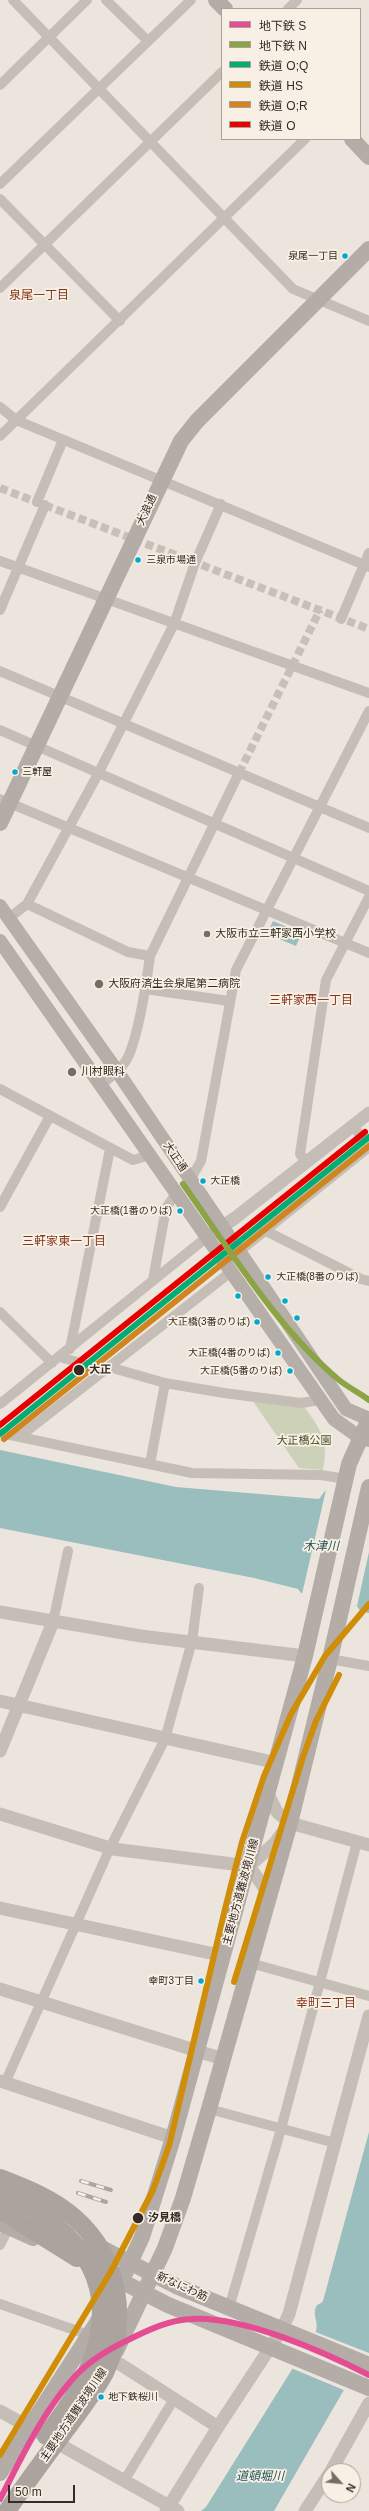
<!DOCTYPE html>
<html>
<head>
<meta charset="utf-8">
<style>
  body { margin:0 }
  #map { position:relative; width:369px; height:2511px; overflow:hidden; background:#ece5de; font-family:Arial,"Noto Sans JP",sans-serif }
  canvas { display:block }
  .legend { position:absolute; left:221px; top:8px; width:140px; height:132px; box-sizing:border-box; background:#f9f0e5; border:1px solid #aba199; margin:0; padding:5px 7px; list-style:none; font-size:12px; color:#352b26 }
  .legend li { display:flex; align-items:center; gap:8px; height:20px }
  .legend b { width:20px; border:1px solid #aba199 }
  .north { position:absolute; left:321px; top:2463px; width:40px; height:40px; box-sizing:border-box; background:#f9f0e5; border:1px solid #aba199; border-radius:50%; rotate:117deg; font-size:11px; font-weight:700; line-height:16px; text-align:center; color:#352b26 }
  .north::after { content:''; display:block; margin:auto; width:14px; height:18px; background:#756c66; clip-path:polygon(50% 0,100% 100%,50% 72%,0 100%) }
  .scale { position:absolute; left:8px; top:2485px; width:67px; height:18px; box-sizing:border-box; border:2px solid #352b26; border-top:0; padding-left:5px; font-size:12px; line-height:14px; white-space:nowrap; color:#352b26; -webkit-text-stroke:3px #f9f0e5; paint-order:stroke }
</style>
</head>
<body>
<div id="map">
<canvas width="369" height="2511"></canvas>
<ul class="legend">
<li><b style="height:5px;background:#e44d93"></b>地下鉄 S</li>
<li><b style="height:5px;background:#8ca446"></b>地下鉄 N</li>
<li><b style="height:5px;background:#02ad73"></b>鉄道 O;Q</li>
<li><b style="height:5px;background:#d08d08"></b>鉄道 HS</li>
<li><b style="height:5px;background:#d08520"></b>鉄道 O;R</li>
<li><b style="height:5px;background:#e80000"></b>鉄道 O</li>
</ul>
<div class="north">N</div>
<div class="scale">50 m</div>
</div>
<script>
const g = document.querySelector('canvas').getContext('2d');
g.lineJoin = 'round';
function fill(path, color) { g.fillStyle = color; g.fill(path, 'evenodd'); }
function trace(path, color, width, dash) { g.strokeStyle = color; g.lineWidth = width; g.lineCap = dash ? 'butt' : 'round'; g.setLineDash(dash || []); g.stroke(path); }
function write(font, color, halo, rows, align = 'center') {
  g.font = font + ' Arial,"Noto Sans JP",sans-serif'; g.lineWidth = 3.5; g.setLineDash([]); g.textBaseline = 'middle'; g.strokeStyle = halo; g.fillStyle = color; for (const [text, x, y, turn = 0] of rows) {
    g.save(); g.translate(x, y); g.rotate((+turn || 0) * Math.PI / 180); g.textAlign = isNaN(turn) ? turn : align; if (halo) g.strokeText(text, 0, 0); g.fillText(text, 0, 0); g.restore();
  }
}
fill(new Path2D(`
  M 252,1400 L 303,1405 C 321,1430 329,1439 323,1470 L 299,1468 Z`), '#cdd1b8');
fill(new Path2D(`
  M 273,921 L 302,933 L 296,946 L 267,934 Z
  M 0,1450 L 176,1487 L 319,1499 L 325,1491 L 369,1501 L 369,1613 L 361,1612 L 357,1606 L 301,1593 L 298,1589 L 254,1578 L 0,1528 Z
  M 369,2132 L 369,2354 L 345,2388 L 274,2511 L 201,2511 L 206,2507 L 316,2331 C 319,2322 312,2315 316,2307 C 318,2303 321,2304 323,2301 Z`), '#9abdbd');
fill(new Path2D(`
  M 326,1490 L 369,1500 L 369,1552 L 357,1606 L 302,1594 Z
  M 313,2331 L 369,2353 L 369,2357 L 346,2391 L 291,2368 Z`), '#ece5de');
trace(new Path2D(`
  M 0,488 L 369,629
  M 239,773 L 320,610`), '#c7c0b9', 8, [8, 4]);
trace(new Path2D(`
  M 13,0 L 293,289 L 369,321
  M 106,0 L 148,41
  M 288,9 L 297,0
  M 0,85 L 87,0
  M 0,184 L 191,0
  M 0,199 L 120,321
  M 0,288 L 222,72
  M 0,407 L 16,420 L 369,567
  M 0,436 L 305,139
  M 37,502 L 63,440
  M 0,561 L 369,693
  M 0,610 L 45,505
  M 341,619 L 369,553
  M 0,671 L 369,828
  M 0,730 L 369,891
  M 0,799 L 369,953
  M 27,904 L 128,952 L 150,956
  M 9,918 L 27,904 L 98,774 L 174,624 L 195,563 L 221,504
  M 145,989 L 229,1001
  M 101,1085 C 111,1077 124,1067 129,1055 C 140,1028 146,986 150,956 L 239,773
  M 0,1089 L 133,1160 L 150,1155
  M 306,1162 L 300,1154 L 326,980 L 369,897
  M 190,1180 L 201,1161 L 236,970 L 369,711
  M 0,1207 L 50,1116
  M 266,1231 L 361,1279 L 369,1281
  M 226,1262 L 369,1147 L 353,1126
  M 153,1280 L 166,1208 L 177,1192
  M 0,1312 L 52,1363
  M 70,1349 L 110,1149
  M 60,1357 L 104,1370
  M 109,1367 L 165,1383 L 224,1393 L 301,1403 L 320,1400
  M 0,1404 L 207,1237
  M 0,1433 L 192,1473 L 321,1475 L 346,1479
  M 19,1437 L 232,1271
  M 150,1464 L 165,1383
  M 53,1622 L 68,1551
  M 330,1659 L 369,1666
  M 250,1963 L 369,1996
  M 5,2083 L 110,1848 L 165,1739 L 192,1641 L 199,1588
  M 209,2109 L 335,2143
  M 0,2245 L 9,2227
  M 0,2304 L 89,2335
  M 229,2308 L 281,2129 L 357,1842
  M 124,2481 L 174,2399`), '#c5beb7', 10);
trace(new Path2D(`
  M 207,1237 L 235,1218 L 369,1113
  M 0,1612 L 141,1636 L 305,1656
  M 0,1701 L 277,1763
  M 0,1751 L 53,1622
  M 268,1794 L 277,1812 L 290,1823 L 369,1845
  M 0,1814 L 113,1849 L 249,1866 L 270,1896
  M 249,1866 L 274,1844 L 287,1826
  M 0,1908 L 224,1956
  M 0,1989 L 223,2059
  M 0,2081 L 173,2138
  M 112,2359 L 218,2427
  M 0,2411 L 178,2511
  M 331,2471 L 369,2403
  M 166,2511 L 218,2427 L 281,2331 L 289,2314 L 369,2016
  M 305,2511 L 329,2474`), '#c5beb7', 13);
trace(new Path2D(`
  M 0,906 L 117,1071 L 346,1409 L 369,1419
  M 0,941 L 334,1419 L 359,1437 L 369,1440`), '#b6aea8', 14);
trace(new Path2D(`
  M 216,0 L 225,9
  M 352,139 L 369,157
  M 0,823 L 181,441 L 197,421 L 369,249
  M 0,2223 L 33,2238
  M 94,2244 L 176,2286 L 369,2365
  M 113,2277 L 168,2305 L 369,2388
  M 113,2299 L 142,2237 L 173,2138 L 305,1656 L 349,1464 L 369,1419
  M 116,2351 L 165,2248 L 183,2198 L 209,2109 L 290,1823 L 330,1659 L 369,1487
  M 0,2473 L 100,2318`), '#b3aca7', 16);
trace(new Path2D(`
  M 0,2210 L 77,2258`), '#aba49e', 18);
const rail = new Path2D(`
  M 81,2181 L 111,2190
  M 78,2193 L 106,2202`);
trace(rail, '#aca6a2', 4);
trace(rail, '#f9f0e5', 2.5, [8]);
trace(new Path2D(`
  M 0,2178 C 26,2188 54,2199 75,2218 C 119,2257 130,2320 105,2373 C 93,2395 77,2415 62,2435 C 43,2460 25,2485 7,2511
  M 0,2192 C 84,2230 128,2289 83,2380 C 73,2400 59,2418 46,2436`), '#aba49e', 18);
trace(new Path2D(`
  M 0,1434 L 369,1137`), '#02ad73', 6);
trace(new Path2D(`
  M 234,1982 L 303,1757 L 316,1721 L 339,1675
  M 0,2455 L 110,2273 L 153,2190 L 169,2146 L 225,1909 L 242,1842 L 264,1776 L 291,1714 L 325,1656 L 369,1604`), '#d08d08', 6);
trace(new Path2D(`
  M 4,1439 L 369,1146`), '#d08520', 6);
trace(new Path2D(`
  M 0,1425 L 365,1132`), '#e80000', 6);
trace(new Path2D(`
  M 0,2499 C 21,2459 40,2417 70,2382 C 85,2363 107,2350 128,2340 C 148,2330 169,2320 191,2319 C 241,2315 324,2352 369,2375`), '#e44d93', 6);
trace(new Path2D(`
  M 183,1184 C 229,1249 278,1329 339,1380 C 348,1387 359,1393 369,1400`), '#8ca446', 6);
for (const [x, y, r, color] of [
  [345,256,3.5,"#00a9ce"],
  [138,560,3.5,"#00a9ce"],
  [15,772,3.5,"#00a9ce"],
  [207,934,4,"#756c66"],
  [99,984,5,"#756c66"],
  [72,1072,5,"#756c66"],
  [203,1181,3.5,"#00a9ce"],
  [180,1211,3.5,"#00a9ce"],
  [268,1277,3.5,"#00a9ce"],
  [238,1296,3.5,"#00a9ce"],
  [285,1301,3.5,"#00a9ce"],
  [297,1318,3.5,"#00a9ce"],
  [257,1322,3.5,"#00a9ce"],
  [278,1353,3.5,"#00a9ce"],
  [79,1370,6,"#352b26"],
  [290,1371,3.5,"#00a9ce"],
  [201,1981,3.5,"#00a9ce"],
  [138,2218,6,"#352b26"],
  [101,2397,3.5,"#00a9ce"]
]) { const dot = new Path2D(); dot.arc(x, y, r, 0, 2 * Math.PI); g.fillStyle = color; g.fill(dot); trace(dot, '#f9f0e5', 1.5); }
write('10px', '#352b26', '#f9f0e5', [
  ["泉尾一丁目",338,256],
  ["三泉市場通",146,560,"left"],
  ["三軒屋",22,772,"left"],
  ["大正橋",210,1181,"left"],
  ["大正橋(1番のりば)",172,1211],
  ["大正橋(8番のりば)",276,1277,"left"],
  ["大正橋(3番のりば)",250,1322],
  ["大正橋(4番のりば)",270,1353],
  ["大正橋(5番のりば)",282,1371],
  ["幸町3丁目",194,1981],
  ["地下鉄桜川",108,2397,"left"]
], 'right');
write('11px', '#352b26', '#f9f0e5', [
  ["大浪通",147,510,-66],
  ["大正通",175,1157,56],
  ["主要地方道難波境川線",241,1892,-75],
  ["新なにわ筋",182,2287,24],
  ["主要地方道難波境川線",74,2415,-56]
]);
write('11px', '#352b26', '#f9f0e5', [
  ["大阪市立三軒家西小学校",215,934],
  ["大阪府済生会泉尾第二病院",108,984],
  ["川村眼科",81,1072]
], 'left');
write('bold 11px', '#352b26', '#f9f0e5', [
  ["大正",89,1370],
  ["汐見橋",148,2218]
], 'left');
write('11px', '#445429', '#f9f0e5', [
  ["大正橋公園",304,1441]
]);
write('12px', '#85371e', '#f9f0e5', [
  ["泉尾一丁目",39,296],
  ["三軒家西一丁目",311,1001],
  ["三軒家東一丁目",64,1242],
  ["幸町三丁目",326,2004]
]);
write('italic 12px', '#1b5257', '#f9f0e5', [
  ["木津川",321,1547],
  ["道頓堀川",260,2477]
]);
</script>
</body>
</html>
